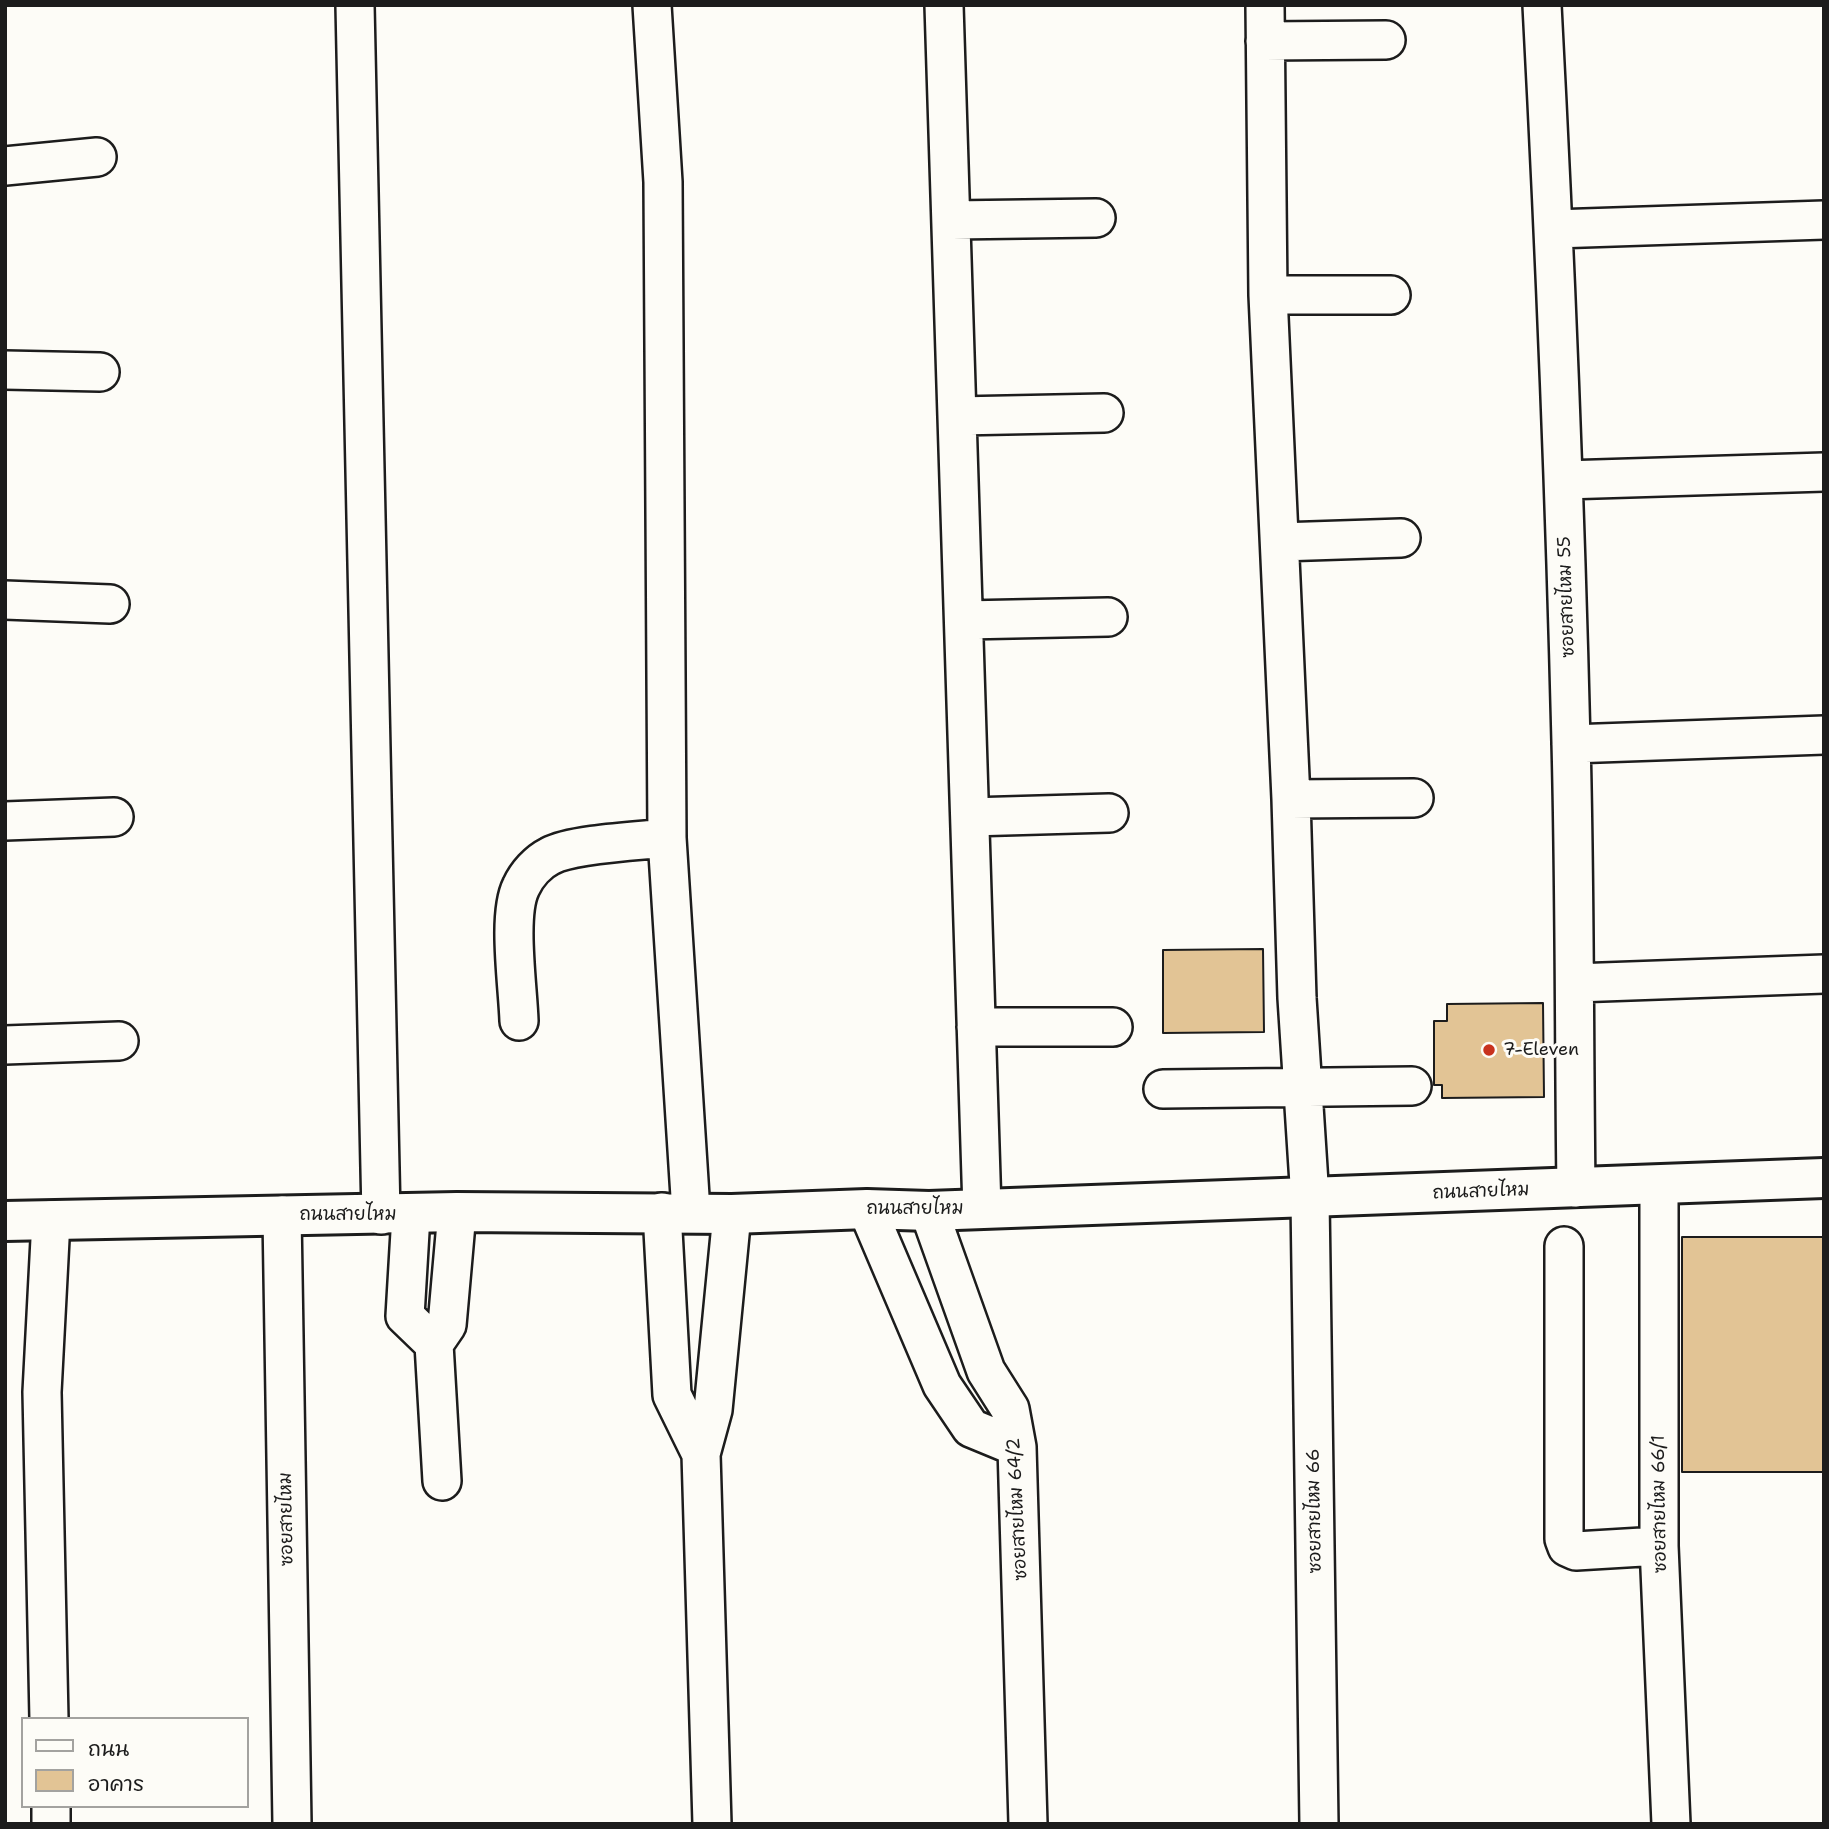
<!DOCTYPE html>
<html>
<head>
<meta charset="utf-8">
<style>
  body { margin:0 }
  #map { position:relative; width:1829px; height:1829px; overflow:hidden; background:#fdfcf7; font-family:"Shantell Sans","Playpen Sans Thai",sans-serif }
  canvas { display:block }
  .frame { position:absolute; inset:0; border:7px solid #1c1c1c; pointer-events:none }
  .legend { position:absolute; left:21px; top:1717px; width:228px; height:91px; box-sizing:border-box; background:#fdfcf7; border:2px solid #a3a29f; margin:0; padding:9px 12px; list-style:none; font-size:21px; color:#1c1c1c }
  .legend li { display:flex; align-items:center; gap:14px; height:35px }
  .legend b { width:35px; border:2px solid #a3a29f }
</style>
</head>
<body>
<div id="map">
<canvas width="1829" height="1829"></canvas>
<div class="frame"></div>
<ul class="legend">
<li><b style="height:9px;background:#fdfcf7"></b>ถนน</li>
<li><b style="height:19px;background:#e2c495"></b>อาคาร</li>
</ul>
</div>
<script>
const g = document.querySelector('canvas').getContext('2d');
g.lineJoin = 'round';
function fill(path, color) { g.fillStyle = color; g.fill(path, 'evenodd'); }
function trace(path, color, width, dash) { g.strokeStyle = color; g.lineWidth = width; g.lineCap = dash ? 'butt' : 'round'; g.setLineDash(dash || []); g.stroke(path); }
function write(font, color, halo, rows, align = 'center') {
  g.font = font + ' "Shantell Sans","Playpen Sans Thai",sans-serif'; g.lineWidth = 6; g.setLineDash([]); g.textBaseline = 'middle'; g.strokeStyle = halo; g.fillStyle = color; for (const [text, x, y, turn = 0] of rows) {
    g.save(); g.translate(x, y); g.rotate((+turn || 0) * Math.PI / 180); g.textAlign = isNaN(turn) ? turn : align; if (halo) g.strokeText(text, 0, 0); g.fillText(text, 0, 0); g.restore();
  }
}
const building = new Path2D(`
  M 1263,949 L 1264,1032 L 1163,1033 L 1163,950 Z
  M 1543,1003 L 1544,1097 L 1442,1098 L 1442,1085 L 1434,1085 L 1434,1021 L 1447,1021 L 1447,1004 Z
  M 1682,1237 L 1824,1237 L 1824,1472 L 1682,1472 Z`);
fill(building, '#e2c495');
trace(building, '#1c1c1c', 2);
const minor = new Path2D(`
  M 355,5 L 381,1215
  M 652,5 L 663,182 L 667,838 L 691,1212
  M 944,5 L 982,1209
  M 1265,5 L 1268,295 L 1291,799 L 1297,998 L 1310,1199 L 1319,1824
  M 1542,5 C 1555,251 1565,496 1571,742 C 1575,891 1574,1040 1576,1188
  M 1265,41 L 1386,40
  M 5,166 L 97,157
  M 952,220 L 1096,218
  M 1554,229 L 1824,220
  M 1268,295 L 1391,295
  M 5,370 L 100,372
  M 958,416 L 1104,413
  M 1564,480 L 1824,472
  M 1280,542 L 1401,538
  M 5,600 L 110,604
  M 965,620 L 1108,617
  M 1571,744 L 1824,735
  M 1291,799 L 1414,798
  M 970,817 L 1109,813
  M 5,821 L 114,817
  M 1575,983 L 1824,974
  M 519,1021 C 518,987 507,915 521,887 C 527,874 538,862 550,856 C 572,844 639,841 667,838
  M 976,1027 L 1113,1027
  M 5,1045 L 119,1041
  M 1163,1089 L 1412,1086
  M 1659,1185 L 1659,1546 L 1671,1824
  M 867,1209 L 942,1385 L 971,1428 L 1017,1447
  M 929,1211 L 986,1371 L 1010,1409 L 1017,1447 L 1028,1824
  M 662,1212 L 672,1395 L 701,1454
  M 282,1215 L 292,1824
  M 411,1215 L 405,1316 L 434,1344
  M 1564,1246 L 1564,1539 L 1567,1547 L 1576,1551 L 1659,1546
  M 442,1481 L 434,1344 L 447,1325 L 457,1212
  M 49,1719 L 42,1392 L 51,1220
  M 51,1806 L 51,1824
  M 712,1824 L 701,1454 L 713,1410 L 732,1214`);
const major = new Path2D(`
  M 5,1221 L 457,1212 L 732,1214 L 867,1209 L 929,1211 L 1824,1178`);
trace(minor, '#1c1c1c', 42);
trace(major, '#1c1c1c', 44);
trace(minor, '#fdfcf7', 37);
trace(major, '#fdfcf7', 38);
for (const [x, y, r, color] of [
  [1489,1050,7,"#c8321e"]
]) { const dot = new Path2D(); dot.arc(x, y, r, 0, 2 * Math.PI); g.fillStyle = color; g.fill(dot); trace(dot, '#fdfcf7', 2.5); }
write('18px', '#1c1c1c', '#fdfcf7', [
  ["ซอยสายไหม 55",1567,597,-92],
  ["ถนนสายไหม",1481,1192,-2],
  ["ถนนสายไหม",915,1209],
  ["ถนนสายไหม",348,1215],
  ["ซอยสายไหม 66/1",1660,1504,-91],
  ["ซอยสายไหม 64/2",1018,1509,-93],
  ["ซอยสายไหม 66",1315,1511,-91],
  ["ซอยสายไหม",287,1519,-91]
]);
write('18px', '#1c1c1c', '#fdfcf7', [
  ["7-Eleven",1503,1050]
], 'left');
</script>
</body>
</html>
